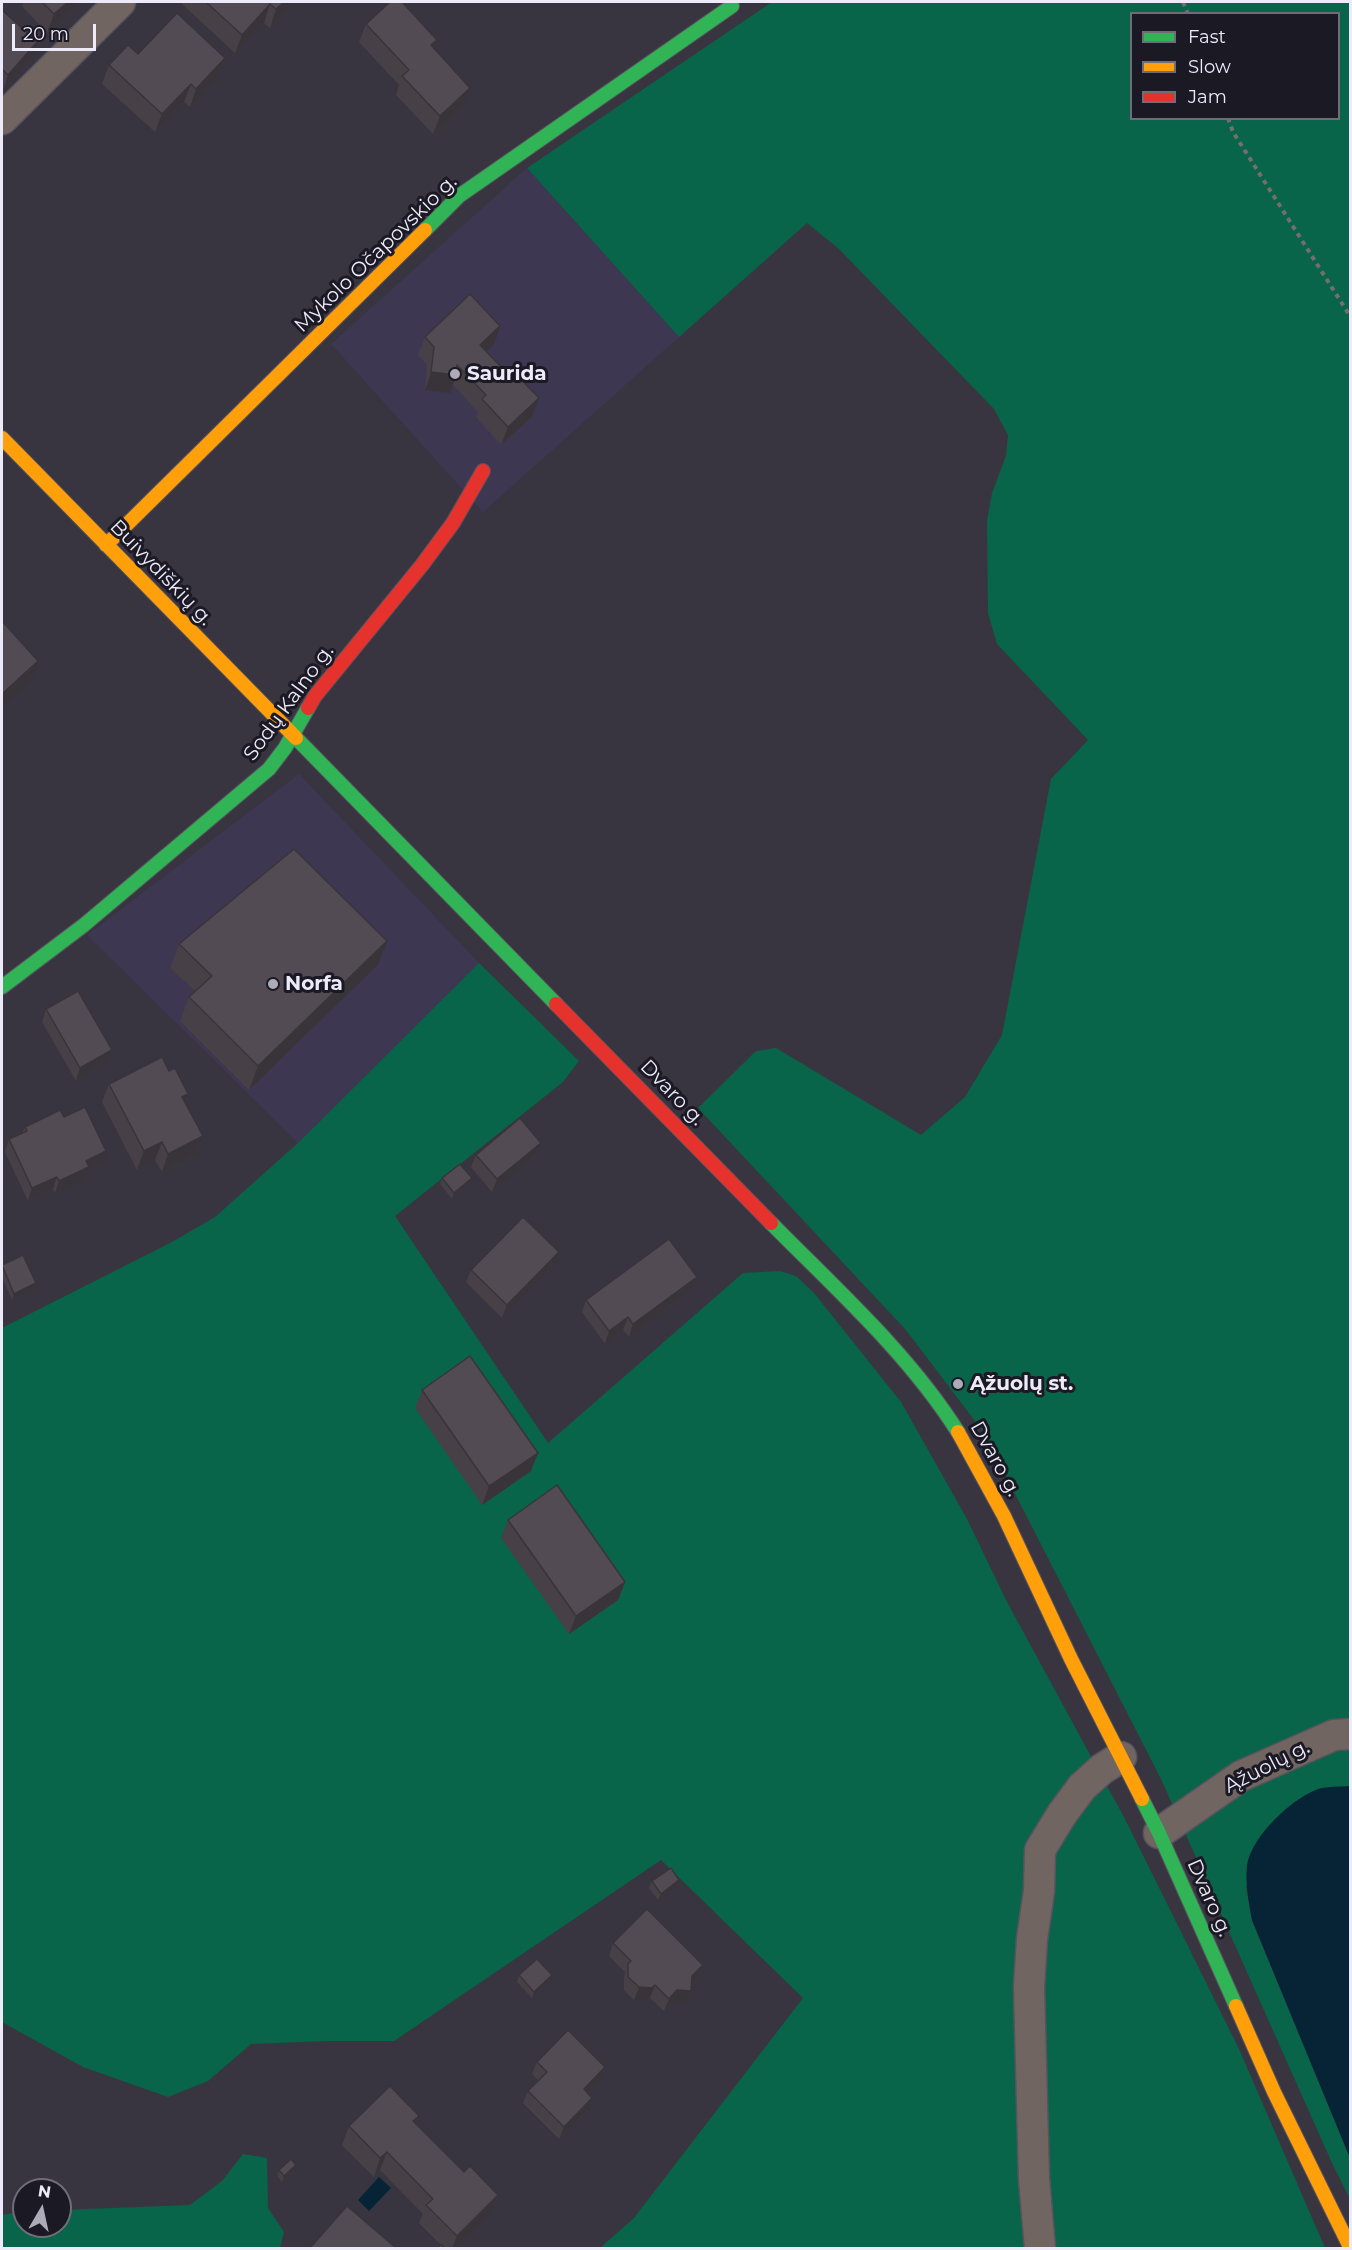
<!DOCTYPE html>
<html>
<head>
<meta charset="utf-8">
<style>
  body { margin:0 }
  #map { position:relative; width:1352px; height:2250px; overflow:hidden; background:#383541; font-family:Montserrat,sans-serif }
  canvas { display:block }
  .frame { position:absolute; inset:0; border:3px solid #edeaf9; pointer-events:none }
  .legend { position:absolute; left:1130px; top:12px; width:210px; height:108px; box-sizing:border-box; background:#1b1924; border:2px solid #6f6d79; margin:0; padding:8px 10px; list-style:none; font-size:18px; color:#edeaf9 }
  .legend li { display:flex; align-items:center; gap:12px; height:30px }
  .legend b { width:30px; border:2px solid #6f6d79 }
  .north { position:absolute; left:12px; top:2178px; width:60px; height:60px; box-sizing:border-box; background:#1b1924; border:2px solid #6f6d79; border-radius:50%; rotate:9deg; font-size:16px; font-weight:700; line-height:24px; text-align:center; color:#edeaf9 }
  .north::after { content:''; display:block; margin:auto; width:21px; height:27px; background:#aeabb9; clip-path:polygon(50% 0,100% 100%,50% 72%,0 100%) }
  .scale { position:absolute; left:12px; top:24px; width:84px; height:27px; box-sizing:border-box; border:3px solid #edeaf9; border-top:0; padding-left:8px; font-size:18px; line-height:21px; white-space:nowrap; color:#edeaf9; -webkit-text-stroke:4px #1b1924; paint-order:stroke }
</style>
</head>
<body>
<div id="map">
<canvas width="1352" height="2250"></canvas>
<div class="frame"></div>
<ul class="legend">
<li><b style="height:8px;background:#30b455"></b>Fast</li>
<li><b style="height:8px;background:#ff9f0a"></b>Slow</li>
<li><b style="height:8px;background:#e5322d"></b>Jam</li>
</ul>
<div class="north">N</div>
<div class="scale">20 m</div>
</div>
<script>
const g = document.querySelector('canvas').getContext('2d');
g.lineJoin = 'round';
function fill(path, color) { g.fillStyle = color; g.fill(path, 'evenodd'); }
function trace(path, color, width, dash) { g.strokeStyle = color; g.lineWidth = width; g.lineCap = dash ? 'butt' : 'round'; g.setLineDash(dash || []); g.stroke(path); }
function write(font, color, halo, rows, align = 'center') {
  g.font = font + ' Montserrat,sans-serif'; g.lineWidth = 6; g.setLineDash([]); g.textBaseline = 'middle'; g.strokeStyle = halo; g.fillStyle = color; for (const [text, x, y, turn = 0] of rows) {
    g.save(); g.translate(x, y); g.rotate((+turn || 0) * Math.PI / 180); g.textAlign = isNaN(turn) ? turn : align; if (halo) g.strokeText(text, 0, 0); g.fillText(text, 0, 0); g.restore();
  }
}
fill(new Path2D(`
  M 527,168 L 679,337 L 483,512 L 331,344 Z
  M 299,774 L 479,963 L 298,1143 L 87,935 Z`), '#3d3752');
fill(new Path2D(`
  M 772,2 L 1350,2 L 1350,1786 L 1319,1789 L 1293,1803 L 1246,1887 L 1252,1921 L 1350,2158 L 1350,2199 L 1332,2163 L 1161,1779 L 984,1433 L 906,1330 L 698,1108 L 756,1051 L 776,1048 L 921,1135 L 965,1097 L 1002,1035 L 1051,779 L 1088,740 L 997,644 L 988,613 L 987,521 L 992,493 L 1006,456 L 1008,435 L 994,409 L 839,249 L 807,223 L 679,337 L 527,168 ZM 1132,14 L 1338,14 L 1338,118 L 1132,118 Z
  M 479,963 L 579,1061 L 563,1082 L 395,1216 L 548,1443 L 743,1273 L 780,1271 L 796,1276 L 814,1293 L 901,1402 L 967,1519 L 1007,1602 L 1125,1819 L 1239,2049 L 1325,2248 L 600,2248 L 634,2218 L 803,1998 L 661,1860 L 394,2041 L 326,2041 L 251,2044 L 208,2081 L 168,2097 L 83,2067 L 2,2022 L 2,1328 L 172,1242 L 215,1217 L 298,1143 Z
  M 243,2154 L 267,2158 L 268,2208 L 284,2232 L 280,2248 L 2,2248 L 2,2215 L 24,2211 L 24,2226 L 60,2226 L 60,2210 L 190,2205 L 222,2181 Z`), '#086549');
fill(new Path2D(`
  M 1350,1786 L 1350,2158 L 1252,1920 C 1249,1902 1245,1884 1247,1865 C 1252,1836 1291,1799 1318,1789 C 1328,1786 1341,1787 1350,1786 Z
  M 379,2177 L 391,2188 L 369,2211 L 358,2200 Z`), '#072436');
const street = new Path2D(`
  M 2,119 L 120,2
  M 1159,1833 L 1241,1776 L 1334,1735 L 1350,1734
  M 1040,2248 L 1034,2179 L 1029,1987 L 1032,1939 L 1039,1891 L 1040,1850 L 1062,1814 L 1082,1787 L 1102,1769 L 1121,1757`);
const fast = new Path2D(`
  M 425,230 L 459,196 L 732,6
  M 296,738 L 556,1004
  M 2,987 L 84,925 L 269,769 L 285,748 L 308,708
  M 771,1223 C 836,1289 908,1353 958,1432
  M 1142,1799 L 1159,1833 L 1236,2006`);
const slow = new Path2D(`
  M 2,438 L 296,738
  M 106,545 L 425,230
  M 958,1432 L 1004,1516 L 1071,1659 L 1142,1799
  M 1236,2006 L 1274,2092 L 1350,2247`);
const jam = new Path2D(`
  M 308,708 L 315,696 L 422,565 L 453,523 L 483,471
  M 556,1004 L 771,1223`);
trace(street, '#56535e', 33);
trace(fast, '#56535e', 16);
trace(slow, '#56535e', 16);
trace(jam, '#56535e', 16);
trace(new Path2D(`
  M 1183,2 L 1188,14
  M 1228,118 L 1233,132 L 1350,316`), '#746e6d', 4, [4.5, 4.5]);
trace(street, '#706560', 30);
trace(fast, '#30b455', 14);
trace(slow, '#ff9f0a', 14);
trace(jam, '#e5322d', 14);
fill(new Path2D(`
  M 24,2 L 80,2 L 47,33 L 22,6 Z
  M 183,2 L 294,2 L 270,28 L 264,23 L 235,53 L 182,4 Z
  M 2,10 L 31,60 L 2,93 Z
  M 366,24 L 434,49 L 464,106 L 433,134 L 396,95 L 399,85 L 359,42 Z
  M 138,54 L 225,58 L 219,77 L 190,107 L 184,102 L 155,132 L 102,84 L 109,65 Z
  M 425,337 L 494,345 L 486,351 L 508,374 L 539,398 L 532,417 L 501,445 L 476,417 L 478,412 L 453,385 L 450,393 L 425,390 L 427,365 L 418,355 Z
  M 179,944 L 378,965 L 249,1090 L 180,1021 L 189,997 L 195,991 L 170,968 Z
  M 46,1009 L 112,1050 L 107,1062 L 76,1081 L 42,1022 Z
  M 169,1071 L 188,1094 L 185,1102 L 203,1136 L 196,1155 L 162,1172 L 155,1160 L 137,1170 L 102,1102 L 109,1084 Z
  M 64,1117 L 102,1163 L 88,1170 L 85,1179 L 55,1193 L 53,1189 L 28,1201 L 5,1152 L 9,1139 L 22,1133 L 25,1127 Z
  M 476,1155 L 536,1155 L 492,1192 L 471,1167 Z
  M 442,1178 L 472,1178 L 469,1184 L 452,1199 L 440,1184 Z
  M 2,1265 L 36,1283 L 34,1290 L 12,1300 L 2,1277 Z
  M 554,1265 L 502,1318 L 466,1282 L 471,1270 Z
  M 697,1277 L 692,1289 L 629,1337 L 623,1330 L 605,1344 L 582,1312 L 586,1300 Z
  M 422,1390 L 538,1453 L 531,1471 L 482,1505 L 415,1408 Z
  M 508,1520 L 625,1582 L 618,1600 L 569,1634 L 501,1538 Z
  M 679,1880 L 677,1886 L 658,1900 L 649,1888 L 652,1881 Z
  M 613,1943 L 703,1965 L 698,1977 L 691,1984 L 691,1991 L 686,2003 L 672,2003 L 664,2011 L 650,1998 L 648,2000 L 634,2000 L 624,1990 L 624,1977 L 625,1972 L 609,1956 Z
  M 519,1975 L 550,1982 L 532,1998 L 517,1982 Z
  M 537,2062 L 605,2067 L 601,2080 L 588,2093 L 588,2110 L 559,2139 L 523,2103 L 528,2091 L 538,2080 L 532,2074 Z
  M 416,2124 L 464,2172 L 498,2195 L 491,2214 L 456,2248 L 437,2248 L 441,2245 L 419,2223 L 423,2214 L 380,2170 L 374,2177 L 342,2145 L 349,2126 Z
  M 279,2170 L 294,2171 L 282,2182 L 277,2176 Z`), '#474047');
fill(new Path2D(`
  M 68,2 L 80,2 L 47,33 L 54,14 Z
  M 284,2 L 294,2 L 270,28 L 276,9 Z
  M 270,4 L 264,23 L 235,53 L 242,35 Z
  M 437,40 L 430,58 L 431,45 Z
  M 37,42 L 31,60 L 2,93 L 8,75 Z
  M 225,58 L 219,77 L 190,107 L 196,89 Z
  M 191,84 L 184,102 L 155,132 L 162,114 Z
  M 470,88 L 464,106 L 433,134 L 440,116 Z
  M 500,326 L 494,345 L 474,363 L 480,345 Z
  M 431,372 L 456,375 L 450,393 L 425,390 Z
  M 539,398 L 532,417 L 501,445 L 508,427 Z
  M 38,661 L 32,679 L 2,707 L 2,694 Z
  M 387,941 L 378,965 L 249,1090 L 258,1066 Z
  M 112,1050 L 107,1062 L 76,1081 L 80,1068 Z
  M 188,1094 L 181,1112 L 182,1097 Z
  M 203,1136 L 196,1155 L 162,1172 L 168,1154 Z
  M 162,1142 L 155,1160 L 137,1170 L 144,1151 Z
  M 541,1143 L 536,1155 L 492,1192 L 497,1179 Z
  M 106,1151 L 102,1163 L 88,1170 L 85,1179 L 55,1193 L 59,1181 L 86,1161 Z
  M 57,1177 L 53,1189 L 28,1201 L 32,1188 Z
  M 472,1178 L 469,1184 L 452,1199 L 454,1193 Z
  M 559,1252 L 554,1265 L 502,1318 L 507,1305 Z
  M 697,1277 L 692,1289 L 629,1337 L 633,1324 Z
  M 36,1283 L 34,1290 L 12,1300 L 14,1294 Z
  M 628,1317 L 623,1330 L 605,1344 L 609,1331 Z
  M 538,1453 L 531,1471 L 482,1505 L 489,1486 Z
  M 625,1582 L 618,1600 L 569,1634 L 576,1616 Z
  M 679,1880 L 677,1886 L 658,1900 L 661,1894 Z
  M 703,1965 L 698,1977 L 687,1988 L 692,1976 Z
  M 552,1975 L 550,1982 L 532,1998 L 534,1992 Z
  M 655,1985 L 650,1998 L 648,2000 L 634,2000 L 639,1987 Z
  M 677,1990 L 691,1991 L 686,2003 L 672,2003 L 664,2011 L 669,1999 Z
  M 605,2067 L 601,2080 L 579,2102 L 584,2089 Z
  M 592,2098 L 588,2110 L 559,2139 L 564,2127 Z
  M 387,2152 L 380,2170 L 374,2177 L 380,2158 Z
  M 296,2165 L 294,2171 L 282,2182 L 284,2176 Z
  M 498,2195 L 491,2214 L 456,2248 L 452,2248 L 457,2236 Z`), '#39343a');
const building = new Path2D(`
  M 42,2 L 68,2 L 54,14 Z
  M 206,2 L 284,2 L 276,9 L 270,4 L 242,35 Z
  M 390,2 L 402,2 L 437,40 L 431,45 L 470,88 L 440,116 L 402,76 L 409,70 L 366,24 Z
  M 2,10 L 37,42 L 8,75 L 2,69 Z
  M 177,13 L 225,58 L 196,89 L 191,84 L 162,114 L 109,65 L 128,45 L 138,54 Z
  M 470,294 L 500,326 L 480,345 L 508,374 L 512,370 L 539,398 L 508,427 L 482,399 L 486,395 L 457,365 L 456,375 L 431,372 L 434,347 L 425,337 Z
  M 2,621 L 38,661 L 2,694 Z
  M 294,849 L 387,941 L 258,1066 L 189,997 L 212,976 L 179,944 Z
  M 78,991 L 112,1050 L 80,1068 L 46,1009 Z
  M 162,1057 L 169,1071 L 175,1068 L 188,1094 L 182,1097 L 203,1136 L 168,1154 L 162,1142 L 144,1151 L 109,1084 Z
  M 85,1107 L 106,1151 L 86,1161 L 89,1167 L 59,1181 L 57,1177 L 32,1188 L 9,1139 L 27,1131 L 25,1127 L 60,1110 L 64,1117 Z
  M 520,1118 L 541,1143 L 497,1179 L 476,1155 Z
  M 460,1164 L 472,1178 L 454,1193 L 442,1178 Z
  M 523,1217 L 559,1252 L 507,1305 L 471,1270 Z
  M 669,1239 L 697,1277 L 633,1324 L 628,1317 L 609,1331 L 586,1300 Z
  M 23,1255 L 36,1283 L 14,1294 L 2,1265 Z
  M 470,1356 L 538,1453 L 489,1486 L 422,1390 Z
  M 557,1485 L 625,1582 L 576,1616 L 508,1520 Z
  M 671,1868 L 679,1880 L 661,1894 L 652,1881 Z
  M 647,1909 L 703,1965 L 692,1976 L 691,1991 L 677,1990 L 669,1999 L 655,1985 L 652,1988 L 639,1987 L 628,1977 L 628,1964 L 631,1961 L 613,1943 Z
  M 537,1959 L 552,1975 L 534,1992 L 519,1975 Z
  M 568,2030 L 605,2067 L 584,2089 L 592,2098 L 564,2127 L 528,2091 L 547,2072 L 537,2062 Z
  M 390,2086 L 419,2116 L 413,2121 L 464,2172 L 470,2166 L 498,2195 L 457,2236 L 426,2205 L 433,2199 L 387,2152 L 380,2158 L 349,2126 Z
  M 291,2159 L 296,2165 L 284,2176 L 279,2170 Z
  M 347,2206 L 396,2248 L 310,2248 Z
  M 441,2245 L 445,2248 L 437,2248 Z`);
fill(building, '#524b53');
trace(building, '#39343a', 1.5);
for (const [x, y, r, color] of [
  [455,374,6,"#aeabb9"],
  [273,984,6,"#aeabb9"],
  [958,1384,6,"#aeabb9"]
]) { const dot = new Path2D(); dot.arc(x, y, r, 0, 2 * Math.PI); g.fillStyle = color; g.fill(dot); trace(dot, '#1b1924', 2); }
write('20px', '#edeaf9', '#1b1924', [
  ["Mykolo Očapovskio g.",376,254,-44],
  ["Buivydiškių g.",161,573,46],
  ["Sodų Kalno g.",289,703,-54],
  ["Dvaro g.",672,1093,46],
  ["Dvaro g.",995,1459,61],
  ["Ąžuolų g.",1267,1767,-27],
  ["Dvaro g.",1209,1898,66]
]);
write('bold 20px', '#edeaf9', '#1b1924', [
  ["Saurida",467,374],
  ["Norfa",285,984],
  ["Ąžuolų st.",970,1384]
], 'left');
</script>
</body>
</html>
